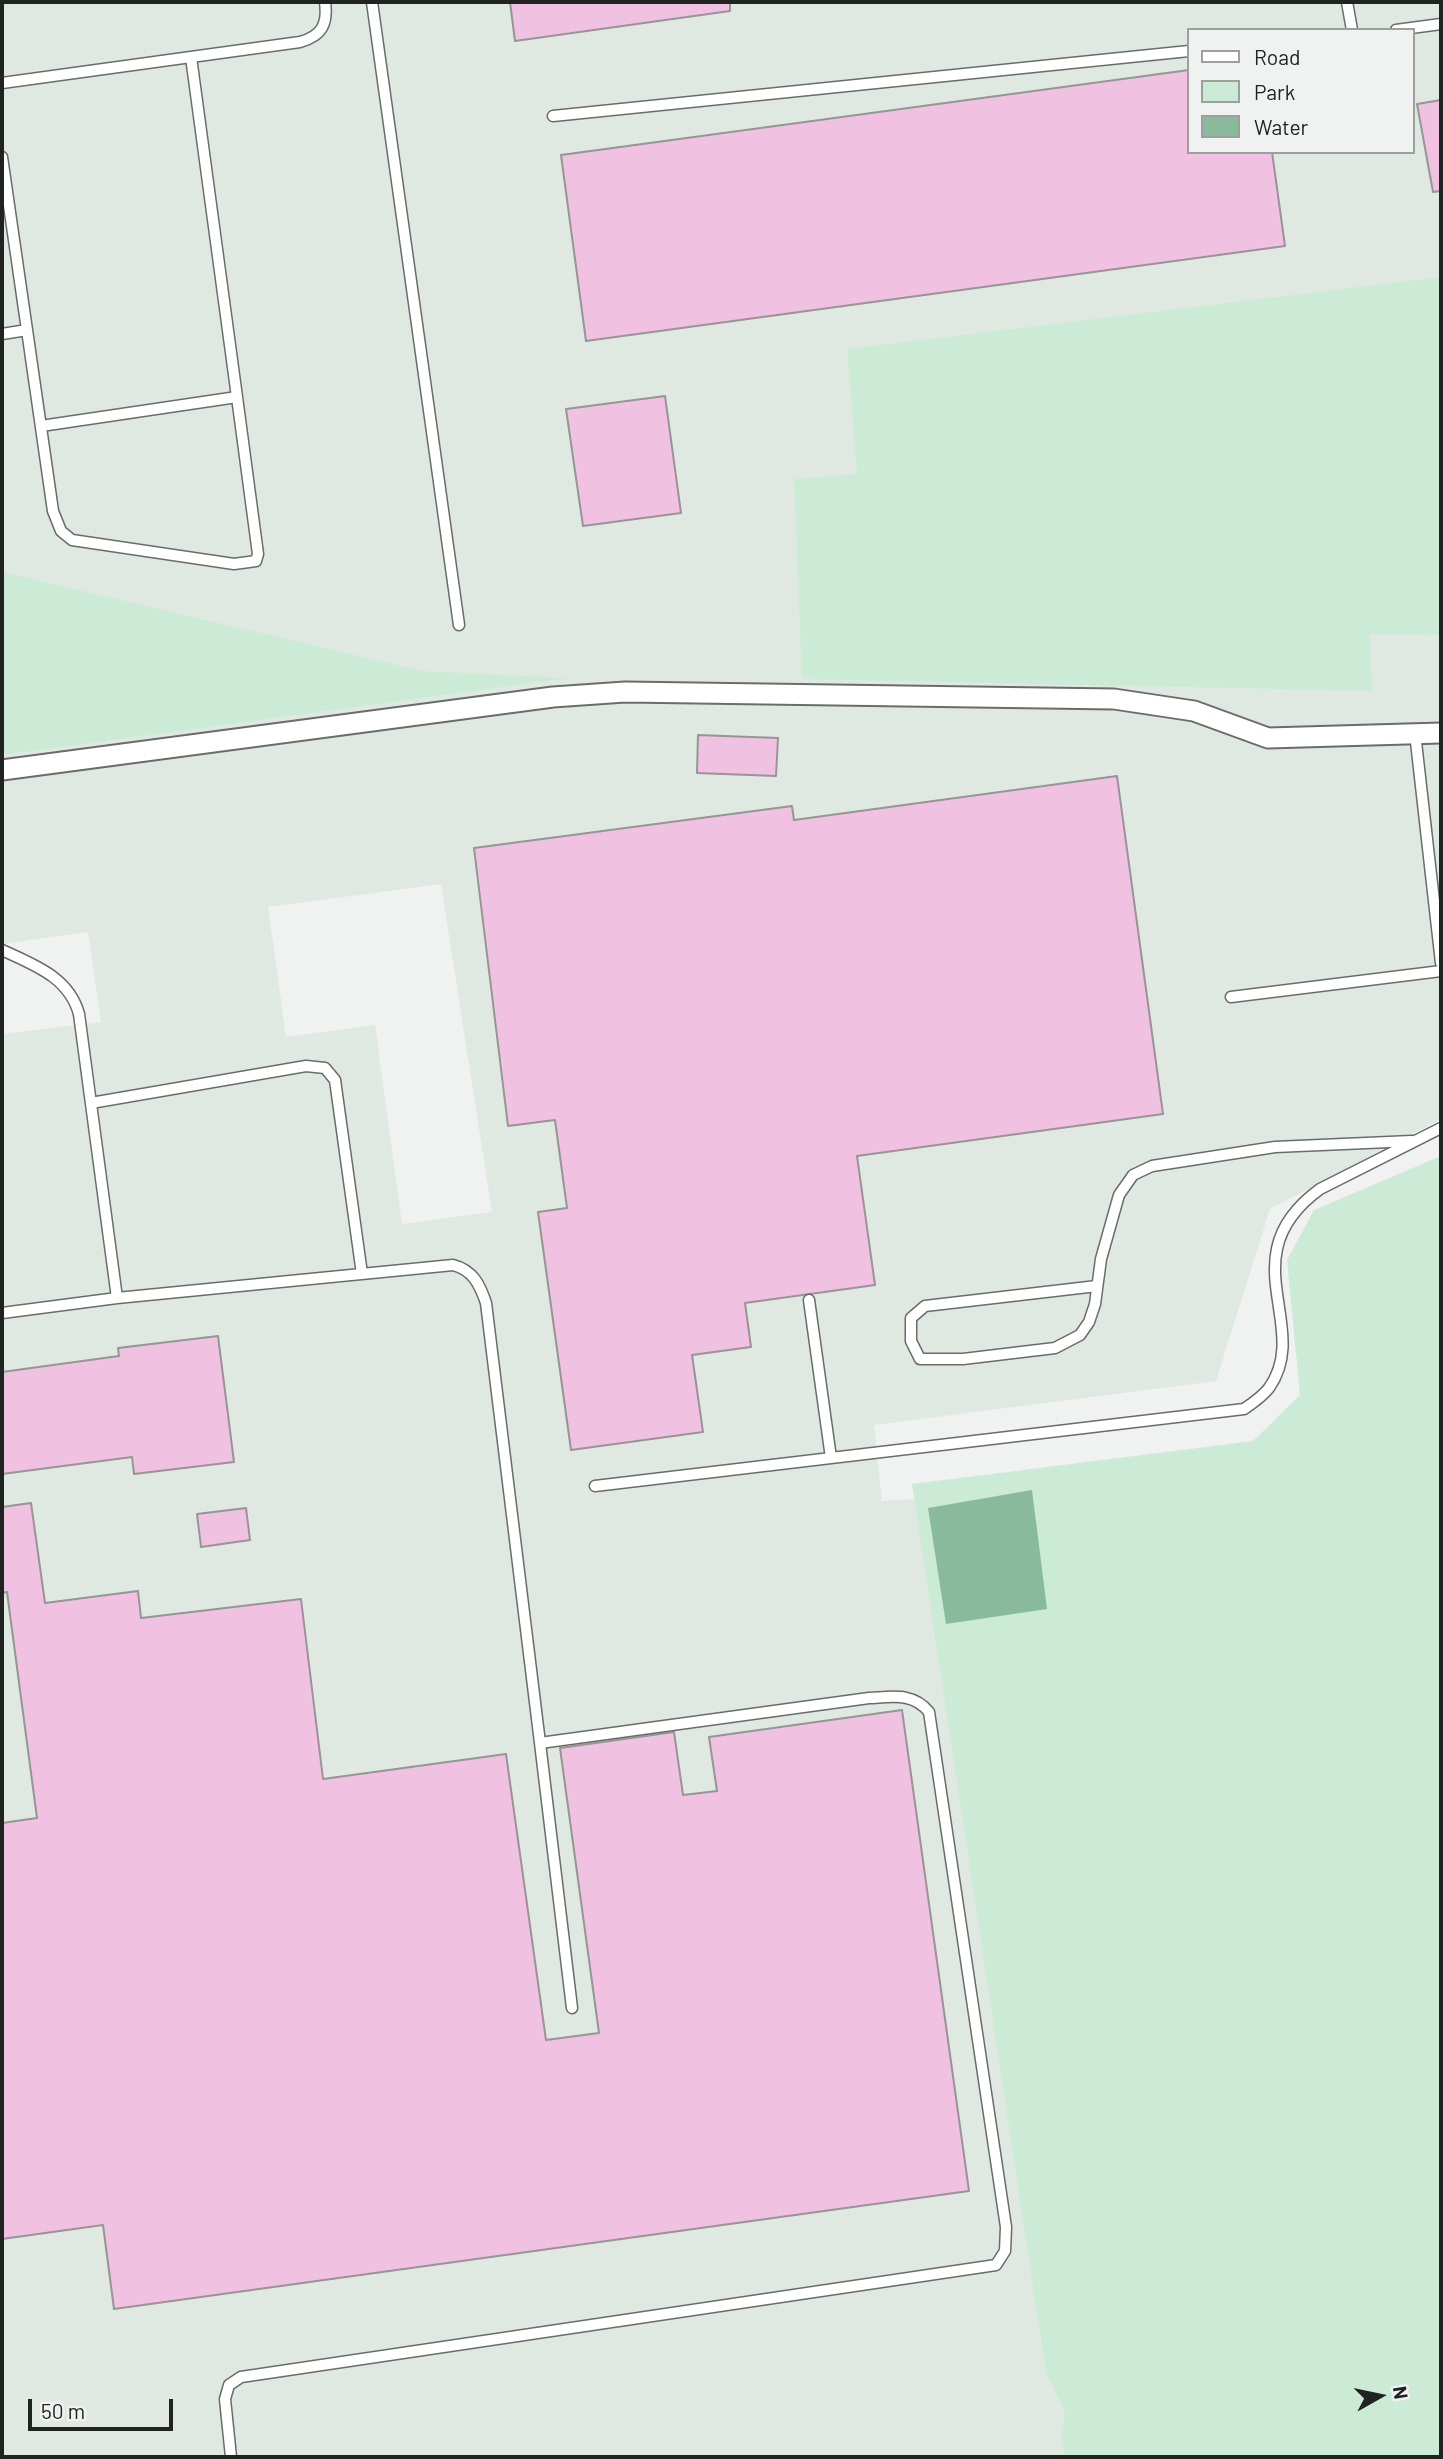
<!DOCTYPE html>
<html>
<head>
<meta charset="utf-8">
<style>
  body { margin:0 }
  #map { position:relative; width:1443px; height:2459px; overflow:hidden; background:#eff2f0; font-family:Barlow,sans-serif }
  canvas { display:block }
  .frame { position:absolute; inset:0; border:4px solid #212222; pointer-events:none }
  .legend { position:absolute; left:1187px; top:28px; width:228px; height:126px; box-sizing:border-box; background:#eff2f0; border:2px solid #9d9f9e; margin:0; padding:9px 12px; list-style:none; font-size:21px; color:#212222 }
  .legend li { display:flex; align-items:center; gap:14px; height:35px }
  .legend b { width:35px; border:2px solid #9d9f9e }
  .north { position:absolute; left:1345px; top:2361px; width:70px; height:70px; -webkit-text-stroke:5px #eff2f0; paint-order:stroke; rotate:81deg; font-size:19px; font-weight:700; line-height:28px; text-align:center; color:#212222 }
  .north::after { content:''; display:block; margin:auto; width:24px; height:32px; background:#212222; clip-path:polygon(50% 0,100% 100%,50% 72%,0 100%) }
  .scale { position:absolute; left:28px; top:2399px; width:145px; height:32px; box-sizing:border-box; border:4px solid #212222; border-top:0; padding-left:9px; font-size:21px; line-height:24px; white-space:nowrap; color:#212222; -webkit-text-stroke:5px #eff2f0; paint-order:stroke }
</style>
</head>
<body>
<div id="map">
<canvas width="1443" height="2459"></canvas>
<div class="frame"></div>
<ul class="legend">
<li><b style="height:9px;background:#fff"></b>Road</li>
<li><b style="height:19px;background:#ccebd7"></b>Park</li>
<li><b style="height:19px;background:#8aba9c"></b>Water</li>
</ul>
<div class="north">N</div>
<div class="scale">50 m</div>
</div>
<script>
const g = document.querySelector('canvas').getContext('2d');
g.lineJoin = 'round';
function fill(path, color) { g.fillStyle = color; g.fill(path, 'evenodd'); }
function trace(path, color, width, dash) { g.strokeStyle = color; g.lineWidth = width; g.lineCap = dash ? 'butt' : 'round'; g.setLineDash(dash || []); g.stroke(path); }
fill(new Path2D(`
  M 2,2 L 1441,2 L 1441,1111 L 1439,1120 L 1270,1209 L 1216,1381 L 874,1425 L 882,1501 L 928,1498 L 1074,2457 L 2,2457 L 2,1034 L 101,1022 L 88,932 L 2,944 ZM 1189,30 L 1413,30 L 1413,152 L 1189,152 ZM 441,884 L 492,1212 L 402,1224 L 375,1025 L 286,1037 L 268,907 Z`), '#dfe9e2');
fill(new Path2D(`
  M 1441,277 L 1441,635 L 1370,634 L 1372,691 L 802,679 L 794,479 L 857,474 L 847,349 Z
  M 2,572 L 423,671 L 569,678 L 2,755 Z
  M 1441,1156 L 1441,2457 L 1065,2457 L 1061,2435 L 1065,2411 L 1046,2373 L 912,1484 L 1253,1441 L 1300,1395 L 1287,1260 L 1314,1210 Z`), '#ccebd7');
fill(new Path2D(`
  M 1032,1490 L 1047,1609 L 946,1624 L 928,1508 Z`), '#8aba9c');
const building = new Path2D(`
  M 510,2 L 730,2 L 730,11 L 515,41 Z
  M 1189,70 L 1189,152 L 1272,152 L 1285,246 L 586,341 L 561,155 Z
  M 1441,100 L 1441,191 L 1433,192 L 1417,104 Z
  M 665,396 L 681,513 L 583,526 L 566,409 Z
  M 698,735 L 778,738 L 776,776 L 697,773 Z
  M 1117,776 L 1163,1114 L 857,1156 L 875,1285 L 745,1303 L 751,1347 L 692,1355 L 703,1432 L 571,1450 L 538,1212 L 567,1208 L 555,1120 L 508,1126 L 474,848 L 792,806 L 794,820 Z
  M 218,1336 L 234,1462 L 134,1474 L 132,1457 L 2,1474 L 2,1372 L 119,1356 L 118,1348 Z
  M 31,1503 L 45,1603 L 138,1591 L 141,1618 L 301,1599 L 323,1779 L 506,1754 L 546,2040 L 599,2033 L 560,1748 L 674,1732 L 683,1795 L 717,1791 L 709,1737 L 902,1710 L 969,2191 L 114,2309 L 103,2225 L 2,2239 L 2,1823 L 37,1818 L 7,1592 L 2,1593 L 2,1507 Z
  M 246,1508 L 250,1540 L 201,1547 L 197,1514 Z`);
fill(building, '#f0c1e0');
trace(building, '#979596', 2);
const service = new Path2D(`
  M 372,2 L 459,625
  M 1347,2 L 1352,30
  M 1396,30 L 1441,24
  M 2,83 L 300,42 C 322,36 328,24 325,2
  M 553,116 L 1189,51
  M 2,157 L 27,330 L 2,334
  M 27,330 L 53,511 L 61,531 L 72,540 L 234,564 L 256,561 L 258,554 L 237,397
  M 41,426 L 237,397 L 191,57
  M 1415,733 L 1441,963
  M 2,950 C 34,965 69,977 79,1014 L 117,1298 L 453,1265 C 473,1270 480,1285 486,1303 L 540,1743 L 869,1698 C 892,1697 913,1692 929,1712 L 1006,2227 L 1005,2251 L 996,2265 L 241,2377 L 229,2385 L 225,2399 L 231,2457
  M 1231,997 L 1441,971
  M 91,1103 L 306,1066 L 325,1068 L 335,1080 L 362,1274
  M 1097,1286 L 925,1306 L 911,1318 L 911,1341 L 920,1359 L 963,1359 L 1055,1348 L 1080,1335 L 1089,1322 L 1095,1304 L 1101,1259 L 1119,1195 L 1133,1175 L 1152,1166 L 1275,1147 L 1412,1141
  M 809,1300 L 831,1458
  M 2,1313 L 117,1298
  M 595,1486 L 1244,1409 C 1253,1403 1262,1397 1269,1388 C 1313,1326 1228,1256 1320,1189 L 1441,1128
  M 540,1743 L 572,2008`);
const minor = new Path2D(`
  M 2,770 L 553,697 L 625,692 L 1114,699 L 1194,711 L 1268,738 L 1441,733`);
trace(service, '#6a6c6b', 13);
trace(minor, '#6a6c6b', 23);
trace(service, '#fff', 10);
trace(minor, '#fff', 19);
</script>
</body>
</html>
